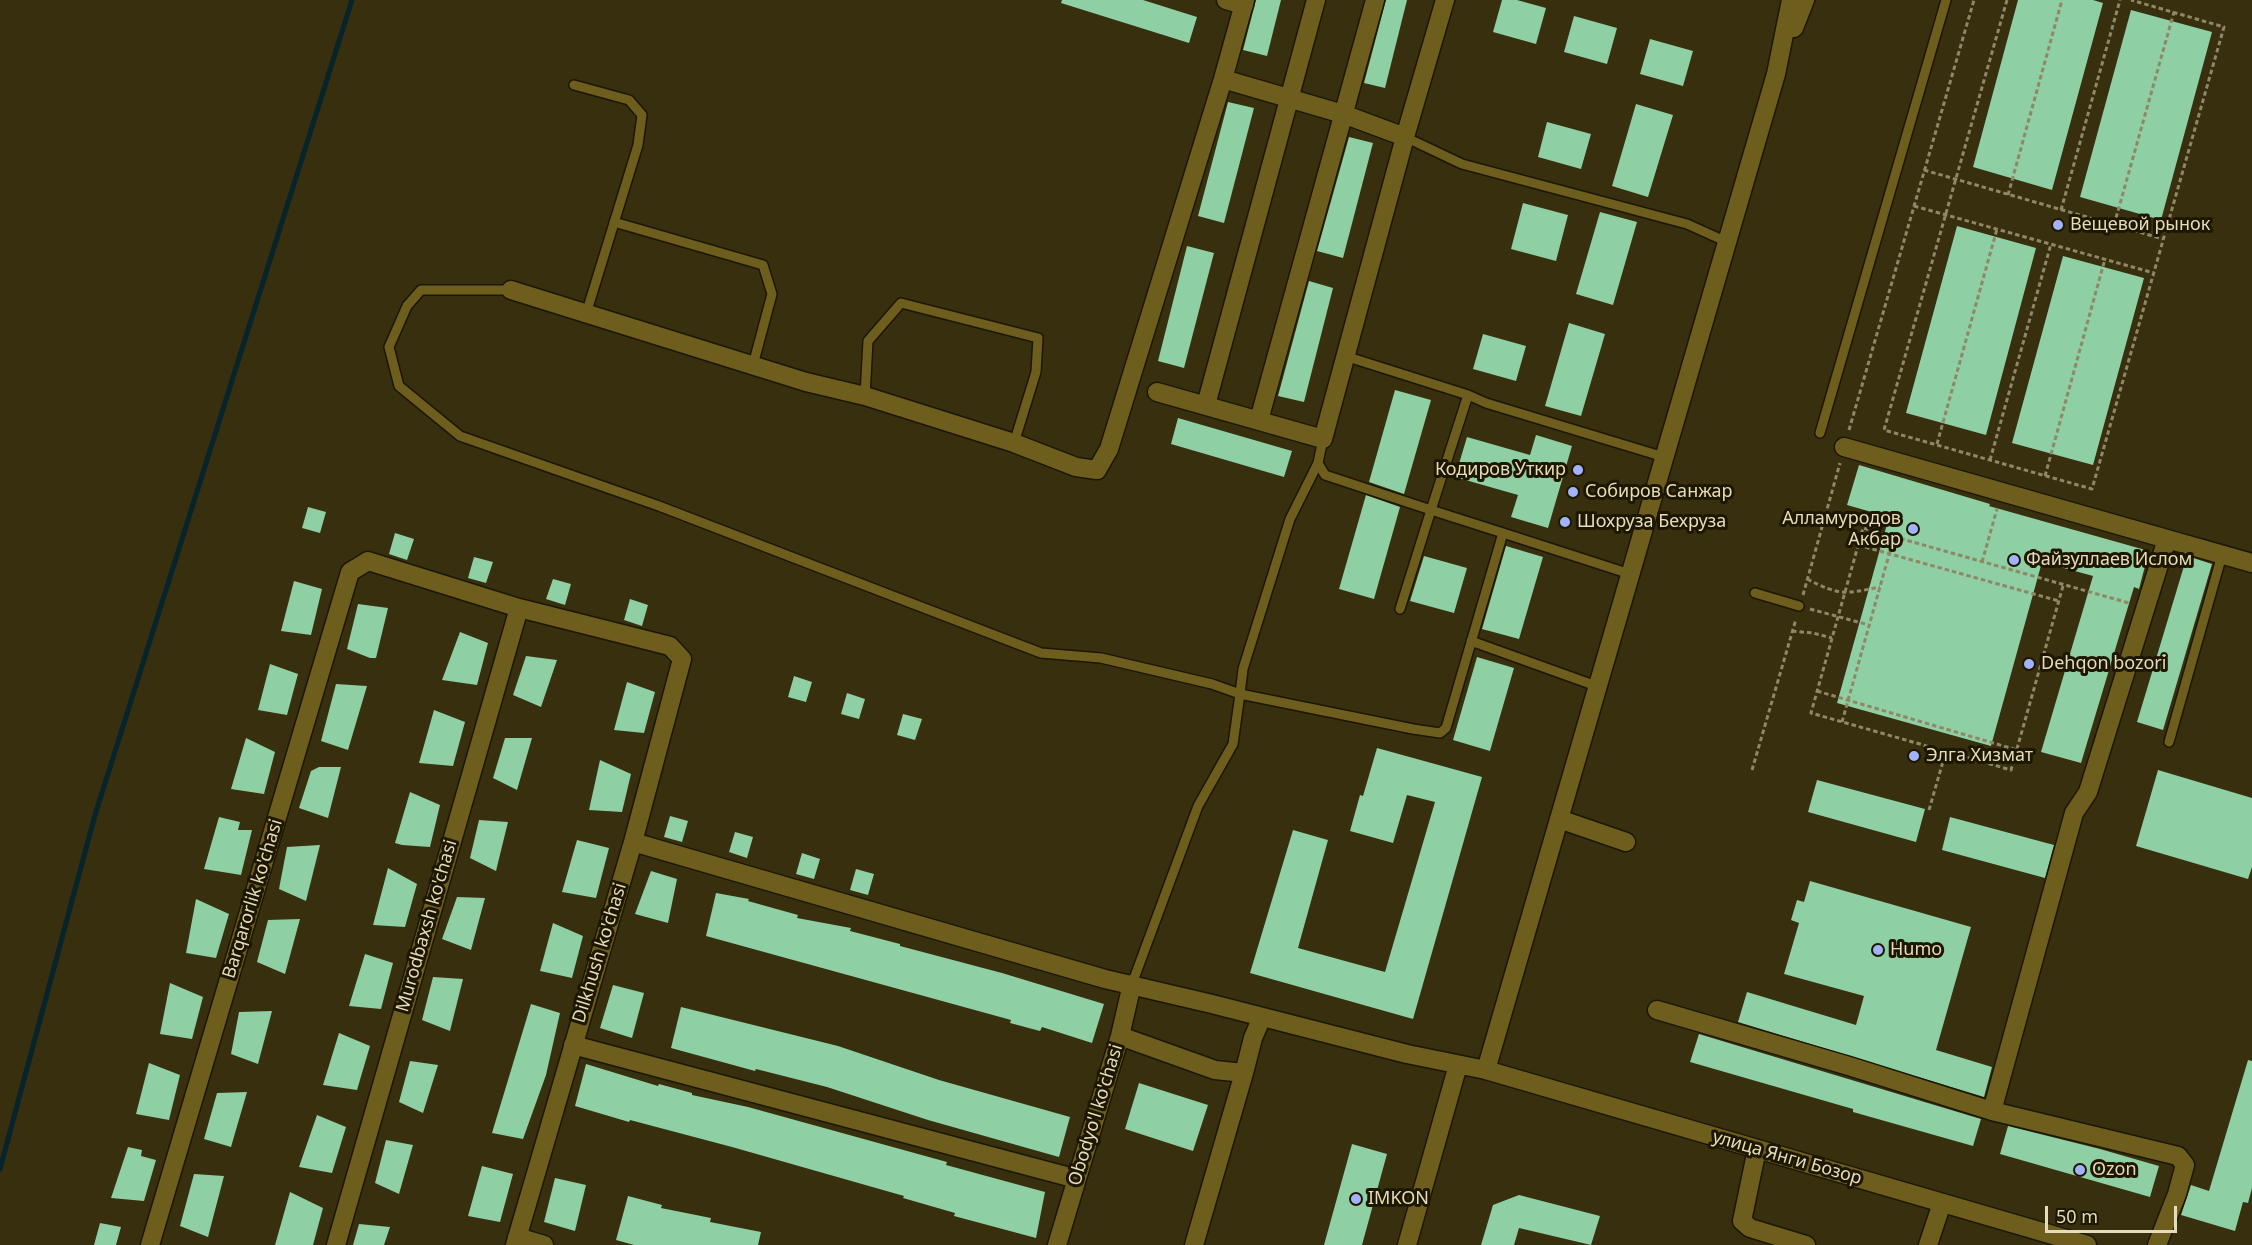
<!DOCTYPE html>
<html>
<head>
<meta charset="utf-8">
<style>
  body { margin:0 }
  #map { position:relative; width:2252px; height:1245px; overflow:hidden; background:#372f0e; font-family:"Noto Sans",sans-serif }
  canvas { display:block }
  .scale { position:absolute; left:2045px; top:1206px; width:132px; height:27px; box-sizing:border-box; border:3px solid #e4dcbd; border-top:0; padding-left:8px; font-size:18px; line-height:21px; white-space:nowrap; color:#e4dcbd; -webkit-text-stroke:4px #1e1700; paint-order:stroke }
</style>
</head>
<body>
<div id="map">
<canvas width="2252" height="1245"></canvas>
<div class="scale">50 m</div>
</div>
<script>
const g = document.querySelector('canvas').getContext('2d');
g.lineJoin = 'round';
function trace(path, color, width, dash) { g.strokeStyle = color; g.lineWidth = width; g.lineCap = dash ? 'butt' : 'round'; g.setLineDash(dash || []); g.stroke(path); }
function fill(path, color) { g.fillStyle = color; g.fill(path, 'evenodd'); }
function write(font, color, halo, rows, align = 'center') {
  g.font = font + ' "Noto Sans",sans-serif'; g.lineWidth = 6; g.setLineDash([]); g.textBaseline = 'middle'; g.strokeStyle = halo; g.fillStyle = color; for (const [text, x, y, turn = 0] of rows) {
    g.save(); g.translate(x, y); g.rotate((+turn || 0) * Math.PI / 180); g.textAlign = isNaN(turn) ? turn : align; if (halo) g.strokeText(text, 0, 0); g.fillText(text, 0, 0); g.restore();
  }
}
trace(new Path2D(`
  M 0,1169 L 95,815 L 352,0`), '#06242a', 5);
fill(new Path2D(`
  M 1062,0 L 1143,0 L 1197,17 L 1189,43 L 1061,3 Z
  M 1256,0 L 1281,0 L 1267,56 L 1243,50 Z
  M 1386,0 L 1407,0 L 1385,88 L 1364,83 Z
  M 1502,0 L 1517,0 L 1546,8 L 1536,44 L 1493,32 Z
  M 2018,0 L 2093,0 L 2103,3 L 2052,190 L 1973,167 Z
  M 2131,10 L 2212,32 L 2161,220 L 2080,197 Z
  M 1574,16 L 1617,28 L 1607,64 L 1564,52 Z
  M 1650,39 L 1693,51 L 1683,86 L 1640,74 Z
  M 1228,102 L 1254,108 L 1224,223 L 1198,216 Z
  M 1636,104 L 1673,115 L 1648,197 L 1612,186 Z
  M 1547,122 L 1591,134 L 1581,169 L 1538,157 Z
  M 1349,137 L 1373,143 L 1343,258 L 1317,251 Z
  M 1523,203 L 1568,215 L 1556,261 L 1511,249 Z
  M 1600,212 L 1637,222 L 1613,305 L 1576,294 Z
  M 1957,226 L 2036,248 L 1986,435 L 1906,413 Z
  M 1187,246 L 1214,253 L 1184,368 L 1158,361 Z
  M 2063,256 L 2144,278 L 2093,465 L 2012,443 Z
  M 1309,281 L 1333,288 L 1304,402 L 1278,396 Z
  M 1569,323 L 1605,334 L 1581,416 L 1545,406 Z
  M 1483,334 L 1526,346 L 1516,381 L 1473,369 Z
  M 1395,390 L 1431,400 L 1404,494 L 1369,482 Z
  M 1178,418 L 1292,451 L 1284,477 L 1171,444 Z
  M 1536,435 L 1572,446 L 1548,528 L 1511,517 L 1518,495 L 1455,477 L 1467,437 L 1530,455 Z
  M 1859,465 L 1990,504 L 1989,506 L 2149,551 L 2139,589 L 2134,587 L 2081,763 L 2041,752 L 2093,576 L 2042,562 L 1991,746 L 1837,703 L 1889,517 L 1847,505 Z
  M 1366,495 L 1400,507 L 1374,599 L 1339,589 Z
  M 308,507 L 326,512 L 320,533 L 302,528 Z
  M 395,533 L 414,539 L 407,560 L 389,554 Z
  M 1506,546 L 1543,557 L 1519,639 L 1482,629 Z
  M 1424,556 L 1467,568 L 1454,613 L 1410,601 Z
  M 2187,556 L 2212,564 L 2163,730 L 2137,722 Z
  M 474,557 L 493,562 L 486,583 L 468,578 Z
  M 553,579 L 571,584 L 565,605 L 546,599 Z
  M 294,581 L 322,589 L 311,635 L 281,631 Z
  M 630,599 L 648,605 L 642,626 L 624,620 Z
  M 358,604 L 388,608 L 376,658 L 370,658 L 347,649 Z
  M 460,632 L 488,643 L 477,685 L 442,680 Z
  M 526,656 L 557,660 L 541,707 L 513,695 Z
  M 1477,657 L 1514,668 L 1490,751 L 1453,740 Z
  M 270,664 L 298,674 L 287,715 L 258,710 Z
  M 794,676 L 812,682 L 806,702 L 788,697 Z
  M 627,682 L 655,692 L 644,733 L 614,730 Z
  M 336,684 L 367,686 L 348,750 L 321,741 Z
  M 847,693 L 865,699 L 859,719 L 841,714 Z
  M 434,710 L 465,722 L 453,766 L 419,763 Z
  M 903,714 L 922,719 L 915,740 L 897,735 Z
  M 246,738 L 275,752 L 264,794 L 231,789 Z
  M 505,738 L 532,738 L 517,790 L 493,778 Z
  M 1377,748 L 1482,777 L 1413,1019 L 1250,973 L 1293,830 L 1328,840 L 1298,948 L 1385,972 L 1435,802 L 1407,795 L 1393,843 L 1350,831 L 1360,795 L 1363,796 Z
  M 600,760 L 631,774 L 622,812 L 589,810 Z
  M 319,767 L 341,767 L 328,818 L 299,808 L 311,771 Z
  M 2158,770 L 2252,798 L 2252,867 L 2248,879 L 2136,846 Z
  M 1817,780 L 1925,809 L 1916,842 L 1808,812 Z
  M 410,792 L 440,805 L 430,847 L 402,845 L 395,843 Z
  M 670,816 L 688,821 L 682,842 L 664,837 Z
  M 219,817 L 240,822 L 238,830 L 252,830 L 241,875 L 204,869 Z
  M 1950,817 L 2054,845 L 2045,878 L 1942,850 Z
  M 479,820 L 508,822 L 496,871 L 470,858 Z
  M 735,832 L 753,837 L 747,858 L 729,852 Z
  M 577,840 L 609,848 L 596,898 L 562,892 Z
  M 320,845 L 306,901 L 279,889 L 287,847 Z
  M 802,853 L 820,859 L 814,879 L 796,874 Z
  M 388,868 L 417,884 L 405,927 L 373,925 Z
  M 856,869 L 874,874 L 868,895 L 850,890 Z
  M 651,871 L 677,879 L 668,923 L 635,914 Z
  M 1810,881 L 1971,927 L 1936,1050 L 1992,1067 L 1984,1097 L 1738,1022 L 1747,992 L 1856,1025 L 1864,996 L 1784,974 L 1799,923 L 1791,920 L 1797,900 L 1804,902 Z
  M 716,893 L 749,899 L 748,901 L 798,915 L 797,918 L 851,928 L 850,931 L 900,944 L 900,946 L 1002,973 L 1104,1004 L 1092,1043 L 1042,1027 L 1040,1031 L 1010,1023 L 1011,1020 L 706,936 Z
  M 457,897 L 485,898 L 471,950 L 442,939 Z
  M 196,899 L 229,914 L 216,958 L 186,953 Z
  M 300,919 L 285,974 L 257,962 L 268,920 Z
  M 553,923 L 583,936 L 572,978 L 540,971 Z
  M 365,954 L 393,963 L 381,1009 L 349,1006 Z
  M 433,977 L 463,979 L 450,1031 L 422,1020 Z
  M 170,983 L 203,997 L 192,1039 L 160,1034 Z
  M 613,985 L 644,993 L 632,1038 L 600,1028 Z
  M 531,1004 L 560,1013 L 546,1075 L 523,1139 L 492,1133 Z
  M 681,1007 L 838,1046 L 939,1080 L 1070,1117 L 1059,1157 L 928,1120 L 827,1087 L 756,1069 L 755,1071 L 671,1048 Z
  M 272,1011 L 258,1064 L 231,1054 L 239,1012 Z
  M 339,1033 L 370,1046 L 357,1090 L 323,1085 Z
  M 1699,1034 L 1981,1119 L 1973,1146 L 1853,1112 L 1853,1109 L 1690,1062 Z
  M 2248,1060 L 2252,1061 L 2252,1188 L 2248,1203 L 2243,1202 L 2235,1231 L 2181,1215 L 2191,1185 L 2209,1191 Z
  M 410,1061 L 438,1065 L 423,1113 L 399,1102 Z
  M 149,1063 L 180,1075 L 169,1120 L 136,1114 Z
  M 586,1064 L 658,1086 L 659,1084 L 692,1093 L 692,1095 L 748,1107 L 918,1154 L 947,1162 L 946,1165 L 1045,1192 L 1036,1238 L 954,1216 L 955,1213 L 903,1198 L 904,1196 L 732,1147 L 630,1120 L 629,1122 L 575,1106 Z
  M 1139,1083 L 1208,1105 L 1193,1151 L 1125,1129 Z
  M 247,1092 L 231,1147 L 204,1139 L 217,1093 Z
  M 317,1115 L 346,1127 L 332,1173 L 299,1167 Z
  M 2008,1126 L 2100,1149 L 2159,1166 L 2150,1197 L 2000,1154 Z
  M 386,1140 L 413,1145 L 399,1194 L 375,1183 Z
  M 1352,1144 L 1387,1154 L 1362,1245 L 1324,1245 Z
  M 128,1147 L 142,1150 L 141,1156 L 156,1160 L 144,1201 L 111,1198 Z
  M 482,1166 L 513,1174 L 500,1222 L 468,1216 Z
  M 194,1174 L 224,1176 L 208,1237 L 180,1226 Z
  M 555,1178 L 586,1185 L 575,1231 L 544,1222 Z
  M 290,1192 L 323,1208 L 313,1245 L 275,1245 Z
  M 1519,1195 L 1600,1216 L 1591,1245 L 1519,1228 L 1514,1245 L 1481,1245 L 1493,1205 Z
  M 628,1196 L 662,1205 L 661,1208 L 711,1218 L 710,1222 L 761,1232 L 758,1245 L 634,1245 L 616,1240 Z
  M 100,1223 L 121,1227 L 116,1245 L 94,1245 Z
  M 359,1224 L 390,1227 L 384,1245 L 353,1245 Z`), '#8ecfa3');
const lane = new Path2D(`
  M 574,85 L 629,100 L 642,115 L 638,145 L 586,314
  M 1405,137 L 1462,164 L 1687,224 L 1727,242
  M 614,222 L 763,265 L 772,294 L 753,365
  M 511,290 L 421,290 L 407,306 L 389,347 L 399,386 L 460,436 L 659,506 L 1041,653 L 1101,658 L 1212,684 L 1240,694 L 1233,744 L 1198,806 L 1132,984
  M 1345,356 L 1468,395
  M 865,396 L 868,341 L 901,303 L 1038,338 L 1036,372 L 1014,443
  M 1820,433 L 1946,0
  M 1323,439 L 1318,463 L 1325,475 L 1431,510 L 1400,609
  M 1318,463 L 1290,519 L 1243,669 L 1240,694 L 1413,729 L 1440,733 L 1446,728 L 1503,533 L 1431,510 L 1468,395 L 1486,403 L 1664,457
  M 1503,533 L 1630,574
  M 1755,593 L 1799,606
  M 1471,641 L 1599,687
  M 2169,742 L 2222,555`);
const street = new Path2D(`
  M 1226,0 L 1244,5
  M 1223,79 L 1343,114 L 1405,137
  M 511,290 L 806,382 L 865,396 L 1014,443 L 1076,467 L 1097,470 L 1109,449 L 1223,79 L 1245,0
  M 1157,392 L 1323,439 L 1405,137 L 1445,0
  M 1206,405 L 1316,0
  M 1259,420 L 1375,0
  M 1844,447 L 2167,539 L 2088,792 L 2074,813 L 1992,1111
  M 2167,539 L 2252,563
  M 1559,819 L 1626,842
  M 633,842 L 1105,979 L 1212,1004 L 1407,1054 L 1486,1070
  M 1657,1010 L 1849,1066 L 1992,1111 L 2178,1156 L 2185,1165 L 2177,1194 L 2157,1245
  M 1120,1036 L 1215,1070 L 1244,1073 L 1253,1038 L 1262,1017
  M 573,1045 L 1077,1179
  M 1757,1149 L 1742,1221 L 1750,1228 L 1806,1245
  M 517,1237 L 544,1245
  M 150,1245 L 350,572 L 368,561 L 519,608 L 670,646 L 682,659 L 633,842 L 515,1245
  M 336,1245 L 519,608
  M 1057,1245 L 1120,1036 L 1132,984
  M 1194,1245 L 1244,1073
  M 1407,1245 L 1458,1065
  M 1928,1245 L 1942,1203`);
const secondary = new Path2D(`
  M 1791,0 L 1776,74 L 1486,1070 L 2087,1245
  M 1794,28 L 1805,0`);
trace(lane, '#1c1705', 12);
trace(street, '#1c1705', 21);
trace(secondary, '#1c1705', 21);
trace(new Path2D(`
  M 2007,0 L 1884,430 L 2092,489 L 2224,27 L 2131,0
  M 1924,170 L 2163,239
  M 2008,195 L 2062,0
  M 1914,206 L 2154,273
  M 2061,210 L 2120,0
  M 2114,225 L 2174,12
  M 1849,430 L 1974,0
  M 1937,444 L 1997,229
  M 1990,460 L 2051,244
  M 2045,476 L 2105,259
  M 1858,545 L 2059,601
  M 1982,562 L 1997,509
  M 1807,579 C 1840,596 1845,594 1880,587
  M 2063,586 L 2011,770 L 1811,713 L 1863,528 L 2129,603
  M 1803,595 L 1840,463
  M 1810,609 L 1869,625
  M 1792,631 L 1813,633 L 1832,638
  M 1817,691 L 2017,750
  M 1842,722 L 1894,537
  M 1752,770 L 1796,619
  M 1929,810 L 1946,751`), '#8f8767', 3, [4.5, 3]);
trace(lane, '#6e5e1e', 9);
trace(street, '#6e5e1e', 18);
trace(secondary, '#6e5e1e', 18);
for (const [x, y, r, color] of [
  [2058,225,6,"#a2b2fd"],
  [1578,470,6,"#a2b2fd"],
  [1573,492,6,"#a2b2fd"],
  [1565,522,6,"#a2b2fd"],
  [1913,529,6,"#a2b2fd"],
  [2014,560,6,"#a2b2fd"],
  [2029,664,6,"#a2b2fd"],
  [1914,756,6,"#a2b2fd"],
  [1878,950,6,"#a2b2fd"],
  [2080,1170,6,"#a2b2fd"],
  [1356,1199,6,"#a2b2fd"]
]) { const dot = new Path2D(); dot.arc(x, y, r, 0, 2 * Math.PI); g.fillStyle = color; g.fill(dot); trace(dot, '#1e1700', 2); }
write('18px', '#e4dcbd', '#1e1700', [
  ["Вещевой рынок",2070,225],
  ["Кодиров Уткир",1566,470,"right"],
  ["Собиров Санжар",1585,492],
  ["Алламуродов",1901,519,"right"],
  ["Акбар",1901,540,"right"],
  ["Шохруза Бехруза",1577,522],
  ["Файзуллаев Ислом",2026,560],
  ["Dehqon bozori",2041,664],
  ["Элга Хизмат",1926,756],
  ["Humo",1890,950],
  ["Ozon",2092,1170],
  ["IMKON",1368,1199]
], 'left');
write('18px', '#e4dcbd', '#1e1700', [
  ["Barqarorlik ko'chasi",253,899,-73],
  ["Murodbaxsh ko'chasi",427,926,-74],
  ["Dilkhush ko'chasi",600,953,-73],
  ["Obodyo'l ko'chasi",1096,1115,-73],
  ["улица Янги Бозор",1787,1158,16]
]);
</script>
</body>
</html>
